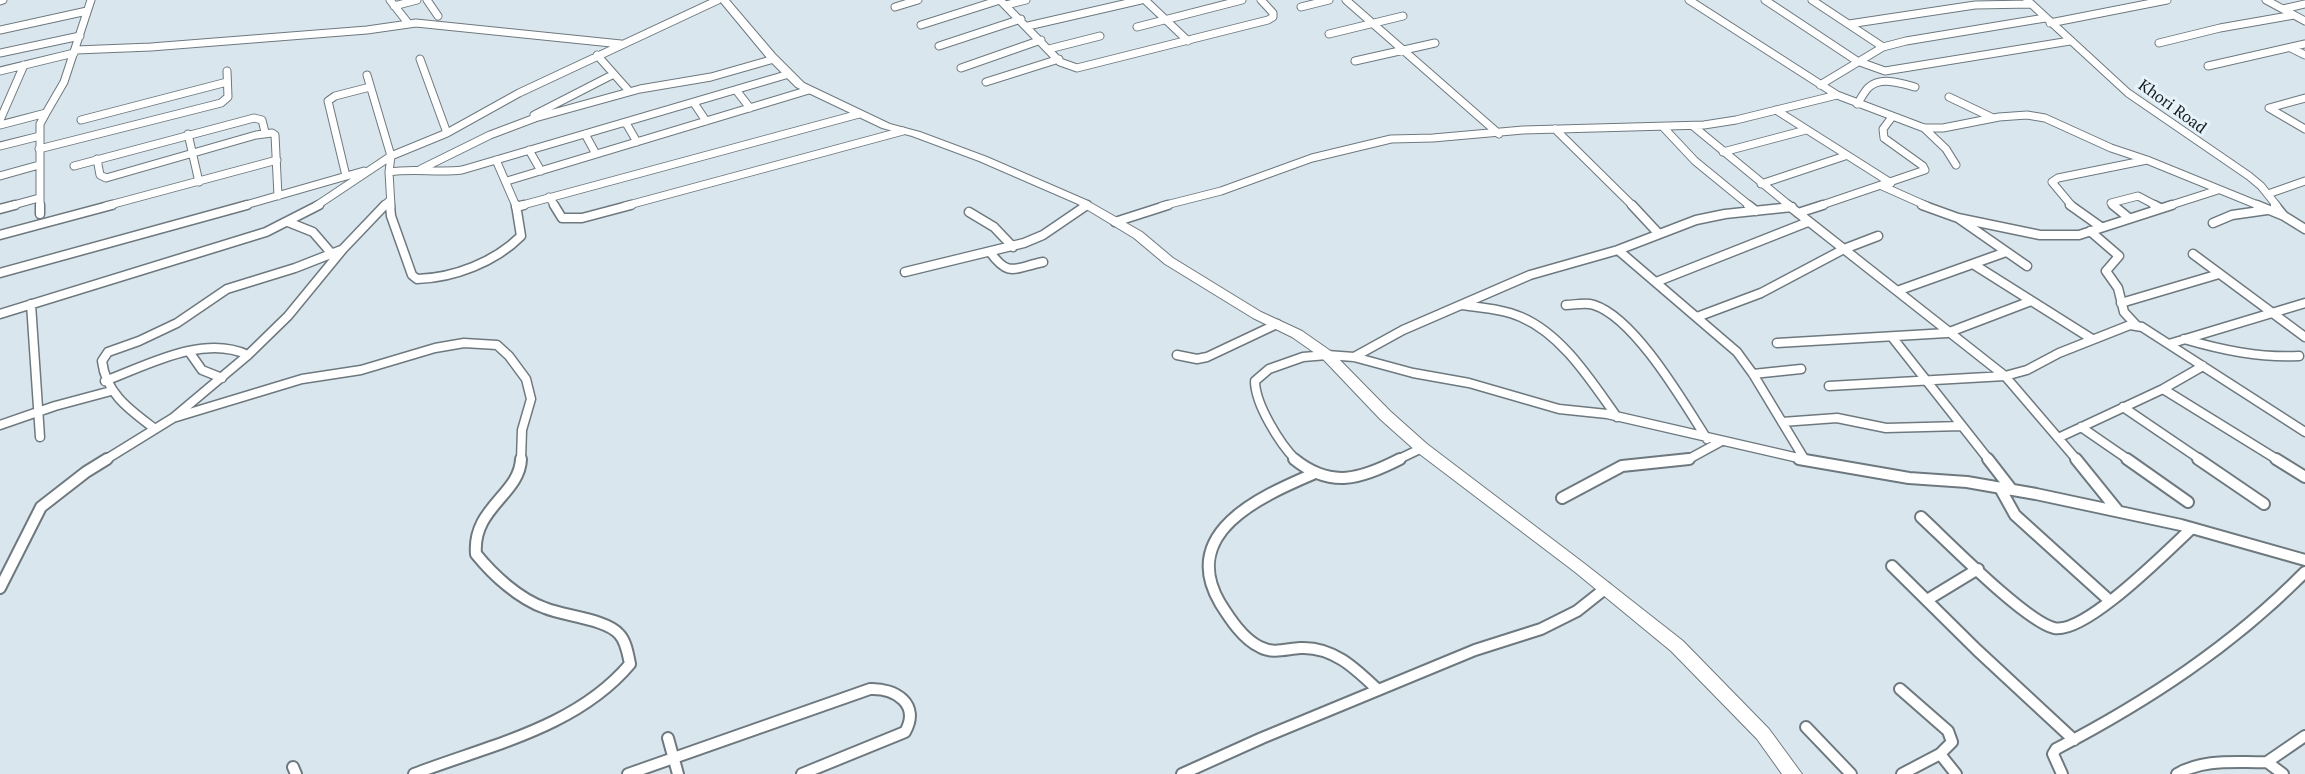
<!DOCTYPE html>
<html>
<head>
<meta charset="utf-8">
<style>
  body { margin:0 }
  canvas { display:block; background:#dae6ed }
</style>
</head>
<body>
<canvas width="2305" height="774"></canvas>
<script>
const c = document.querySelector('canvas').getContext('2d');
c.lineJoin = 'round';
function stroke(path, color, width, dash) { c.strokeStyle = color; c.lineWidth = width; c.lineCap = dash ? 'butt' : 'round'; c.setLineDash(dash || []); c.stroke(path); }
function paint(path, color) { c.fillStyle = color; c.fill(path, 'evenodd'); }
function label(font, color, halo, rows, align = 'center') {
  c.font = font + ' "PT Serif",serif'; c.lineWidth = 6; c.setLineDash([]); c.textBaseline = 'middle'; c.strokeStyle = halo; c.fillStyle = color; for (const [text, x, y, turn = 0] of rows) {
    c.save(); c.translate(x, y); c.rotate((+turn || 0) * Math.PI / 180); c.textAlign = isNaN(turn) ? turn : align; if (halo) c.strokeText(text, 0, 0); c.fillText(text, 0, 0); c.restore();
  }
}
const streetFar2 = new Path2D(`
  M390 0 408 23
  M427 0 438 16
  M1000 0 1060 62 1077 68 1268 20 1273 17V13L1261 0
  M1145 0 1188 41
  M1346 0 1499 134
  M1689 0 1837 95
  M1765 0 1857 61 1885 71 2070 41
  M1812 0 1883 47
  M2027 0 2128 93 2249 176 2261 186 2277 206
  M2266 0 2305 21
  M0 1 3 0
  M1006 5 1026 0
  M394 6 417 0
  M895 7 918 0
  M1301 7 1329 0
  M2283 9 2305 4
  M2050 23 2167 0
  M1849 24 1975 5 2031 4
  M921 25 1000 0
  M1028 26 1141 0
  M1137 27 1242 0
  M0 30 87 11
  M1329 34 1403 16
  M2159 43 2220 28 2294 15
  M939 46 1021 19
  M2291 48 2305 55
  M1049 49 1100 36
  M76 50 151 47 367 30 416 23 621 44
  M0 53 80 36
  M597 55 629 91
  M420 59 447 133
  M1355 61 1435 43
  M2208 66 2305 44
  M961 68 1041 40
  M0 71 74 53
  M367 75 391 156 389 172 391 206
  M986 82 1059 59
  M1820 85 1883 47 1906 41 2045 18
  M736 90 750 108
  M1949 97 1993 118
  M2305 98 2269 108 2305 129
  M694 103 706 121
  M1857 104C1861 99 1864 92 1868 88 1880 76 1901 83 1915 87
  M1776 110 1891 183
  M534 115 612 75
  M0 120 24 65
  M81 120 227 82
  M626 123 637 142
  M0 125 46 113 64 82 91 0
  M1693 126 1790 206
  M1664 128 1695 161 1750 206
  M1924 128 1946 149 1956 165
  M1555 129 1633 206
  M188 134 199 182
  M585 134 596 154
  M0 146 40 136
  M39 149 221 103 228 97 227 71
  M529 150 541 171
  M1723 152 1806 130
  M97 159 100 175 106 178 256 135 272 133 275 135 278 196
  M496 160 516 206
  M74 166 254 118 262 120 265 132
  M421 169 490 135 535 118 640 89 711 77 774 59
  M389 172C414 168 437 173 462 170L789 74
  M0 176 39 165
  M346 176 328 101 335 96 370 87
  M507 181 809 90
  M1761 184 1845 156
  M1882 186 1927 206
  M2268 194 2305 181
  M549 197 555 206
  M10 206 39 198
  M40 206V124L46 113
  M106 206 277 160
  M242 206 364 171
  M316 206 391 156 447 133 519 93 718 0
  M384 206 389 201
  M519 206 859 114
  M625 206 903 131
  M1085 206 1087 205
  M1162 206 1221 191 1312 158 1391 139 1433 138 1523 130 1704 125 1736 120 1837 95 1924 128H1943L1999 117 2027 115 2045 118 2111 148 2147 160 2260 206
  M1819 206 1925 170 1923 166 1884 138 1883 129 1892 117
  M2072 206 2052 182 2058 178 2147 160
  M2115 206 2111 203 2138 196 2157 206
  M2168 206 2218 190`);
const streetFar1 = new Path2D(`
  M40 205V214
  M390 205 391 216 412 275 417 279C454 278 495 262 521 236L516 205
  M554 205 562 218H582L631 205
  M1632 205 1659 234
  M1748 205 1756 211
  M1788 205 2005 376 2077 460
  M1922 205 1958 218 2027 266
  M2070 205 2101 227
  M2113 205 2129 218
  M2154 205 2160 208
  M2257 205 2284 216
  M2275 205 2284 216 2305 229
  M516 207 524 205
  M0 209 15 205
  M969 212 994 227 1013 247
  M1798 213 1823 205
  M1958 218 2040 235H2079L2172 205
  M288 222 313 232 332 254
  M1115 222 1168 205
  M2213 223 2232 215 2267 210
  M2090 231 2119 256 2106 271 2118 288 2124 312 2136 325
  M0 235 112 205
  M1618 250 1737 352 1753 374 1805 460
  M990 252C1009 278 1014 268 1043 262
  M2193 254 2305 337
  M1973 264 2092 339
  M905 272 1024 243 1043 235 1087 205
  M0 273 247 205
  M1656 282 1808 222
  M1897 291 2006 252
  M2121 303 2219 274
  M31 304 40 437
  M1462 305C1482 308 1503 309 1521 317 1563 335 1591 381 1617 417
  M1566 305C1575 305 1585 302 1594 305 1635 318 1684 403 1707 439
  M0 314 266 232 319 205
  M1697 317 1761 293 1844 249 1878 236
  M1892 337 1989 460
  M2184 339C2222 350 2259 358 2299 356
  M1777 343 1947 333 2031 301
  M2169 344 2305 303
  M190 353 202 370 222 378
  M1177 355 1197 359 1207 357 1277 324
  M1354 357 1403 330 1530 275 1618 250 1696 220 1725 214 1792 207
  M1753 374 1801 369
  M105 381C148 365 203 334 248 355
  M1829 386 2005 376 2027 370 2059 353 2130 325 2142 327 2305 432
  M2163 389 2203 366
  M2123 407 2201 460
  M173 418 302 379 361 370 435 348 464 343 497 345 509 356 526 379 531 399 522 430 521 460
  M1782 422 1837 418 1886 428 1962 426
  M0 425 55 406 111 391
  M2081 427 2129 460
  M155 429C130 410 106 394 102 361L108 352 139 341 177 323 227 289 295 268 341 250
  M2058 438 2163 389 2278 460
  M105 460 173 418 248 355 288 316 343 249 385 205
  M1296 460C1280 444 1255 404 1255 381L1269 369 1303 357 1327 355 1354 357 1413 373 1469 383 1559 409 1607 414 1807 460
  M1397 460 1422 448
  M1672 460H1687L1720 442`);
const street = new Path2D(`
  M1294 459C1331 489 1361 479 1400 459
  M1799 459 1909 478 1967 482 2036 494 2181 525 2305 560
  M1988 459 2012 490
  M2076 459 2118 511
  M2127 459 2188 502
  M2198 459 2264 504
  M2276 459 2305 477
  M1313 474C1259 497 1179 533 1220 603 1230 619 1243 639 1260 647 1273 654 1286 649 1300 648 1333 646 1356 669 1378 690
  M2000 488 2015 515 2110 601
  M1562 498 1622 466 1689 459
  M1921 517C1947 541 2025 621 2054 628 2085 635 2168 550 2192 528
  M1892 566 1977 650 2074 740
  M0 588 41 507 86 472 107 459
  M1927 600 1978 569
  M1900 689 1948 731 1952 742 1940 754
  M1806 727 1851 774
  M668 738 678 774
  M293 767 296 774
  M414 774C489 745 576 728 630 664 628 654 626 641 619 634 606 619 564 616 545 608 519 599 493 575 476 554 472 508 520 494 521 459
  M628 774 870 689C895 688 921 704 905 732L802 774
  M1182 774 1262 738 1475 650 1541 629 1577 611 1606 588
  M1902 774 1940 754 1956 774
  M2062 774 2053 754 2056 749C2148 701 2232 646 2305 572
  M2177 774C2205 758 2236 763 2267 762
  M2283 774 2267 762 2305 736`);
const secondary = new Path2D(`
  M719 0H729L775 54 804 83 890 124 920 132 987 157 1086 200 1142 232 1173 258 1261 312 1302 331 1332 352 1390 411 1427 444 1585 564 1683 641 1769 729 1802 774H1782L1757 739 1671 651 1575 572 1417 452 1380 419 1322 358 1292 337 1253 318 1165 264 1134 238 1078 204 979 161 912 136 882 128 796 87 767 58Z`);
stroke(streetFar2, '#6e797f', 9);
stroke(streetFar1, '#6e797f', 11);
stroke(street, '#6e797f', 14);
stroke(secondary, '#6e797f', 2);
stroke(streetFar2, '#fff', 7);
stroke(streetFar1, '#fff', 8);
stroke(street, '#fff', 10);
paint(secondary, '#fff');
label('16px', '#171c1e', '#e7f3fb', [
  ["Khori Road",2172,107,36]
]);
</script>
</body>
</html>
